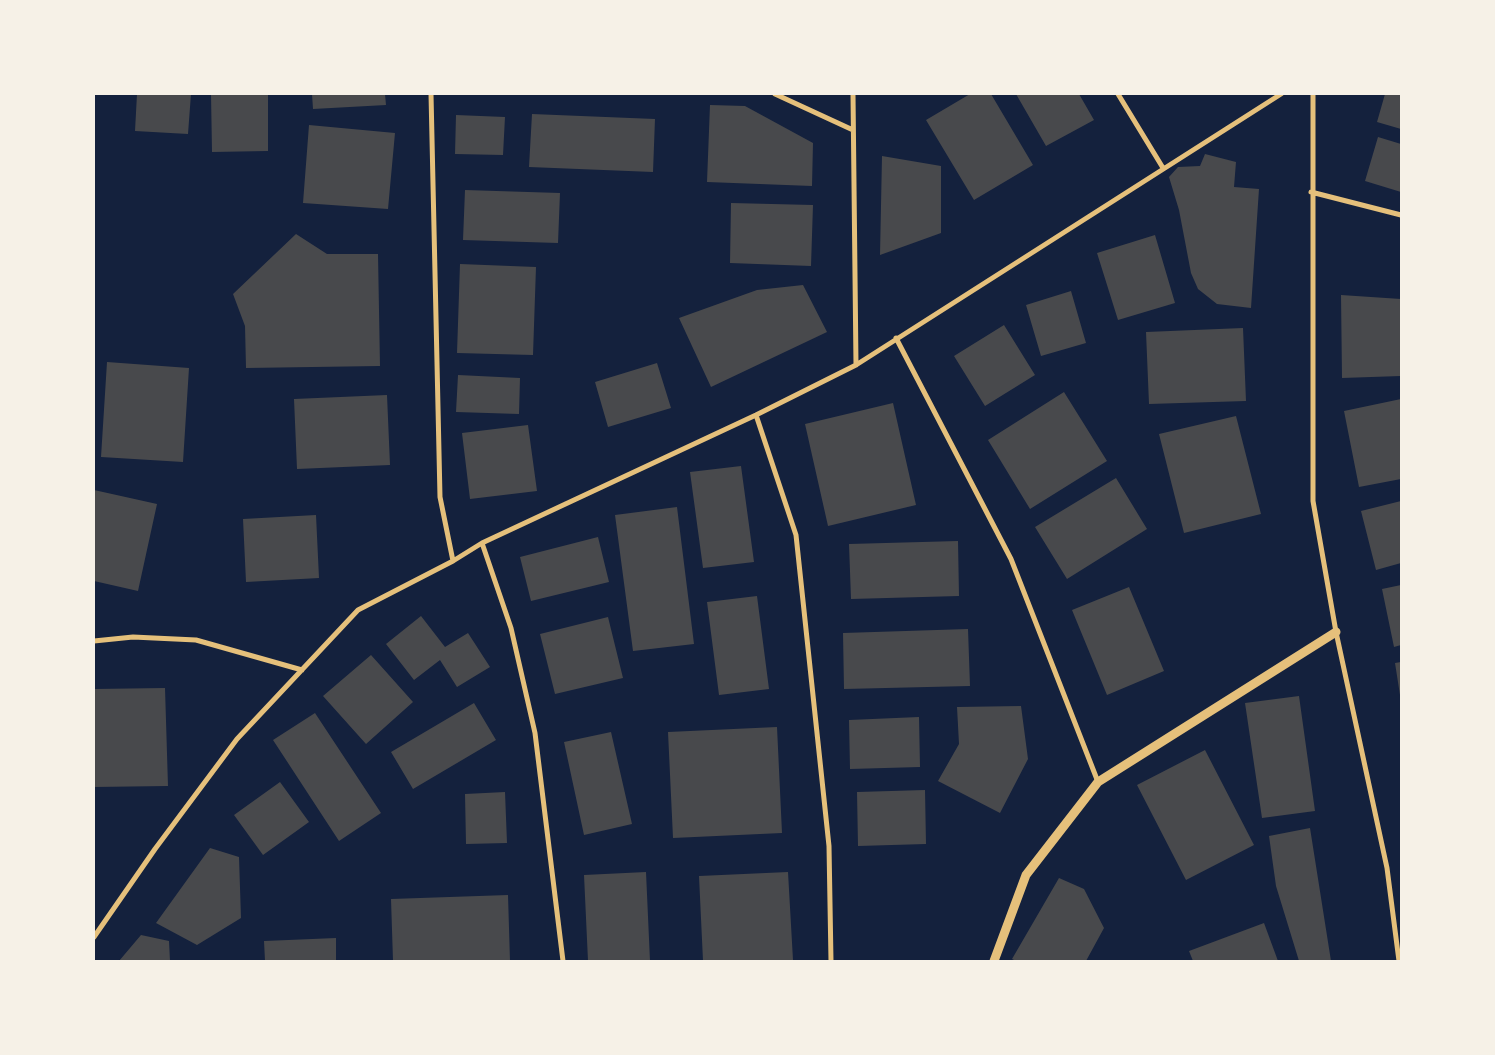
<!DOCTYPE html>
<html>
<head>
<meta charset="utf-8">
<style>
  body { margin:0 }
  #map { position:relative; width:1495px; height:1055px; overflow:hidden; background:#14213d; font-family:Figtree,sans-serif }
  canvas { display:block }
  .frame { position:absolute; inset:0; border:95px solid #f6f1e7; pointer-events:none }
</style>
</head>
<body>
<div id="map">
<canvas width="1495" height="1055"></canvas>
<div class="frame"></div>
</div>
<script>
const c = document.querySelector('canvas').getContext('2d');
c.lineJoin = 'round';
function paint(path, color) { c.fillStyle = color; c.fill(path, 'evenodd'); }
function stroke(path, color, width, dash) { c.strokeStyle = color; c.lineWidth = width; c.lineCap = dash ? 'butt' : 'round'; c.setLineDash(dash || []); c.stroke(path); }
paint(new Path2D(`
  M137 94H191L188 134 135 131Z
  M211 94H268V151L212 152Z
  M312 94H385L386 105 313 109Z
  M970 94H991L1033 165 974 200 926 120Z
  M1016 94H1079L1094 120 1046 146Z
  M1385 94H1401V129L1377 122Z
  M710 105 745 106 813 143 812 186 707 182Z
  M532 114 655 119 653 172 529 167Z
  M456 115 505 117 503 155 455 154Z
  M309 125 395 133 388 209 303 203Z
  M1378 137 1401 144V192L1365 181Z
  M1205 154 1236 162 1234 187 1259 189 1251 308 1217 304 1198 289 1191 273 1179 210 1169 177 1178 167 1200 166Z
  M882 156 941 166V233L880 255Z
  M465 190 560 193 558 243 463 240Z
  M731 203 813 205 811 266 730 263Z
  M296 234 327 254H378L380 366 246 368 245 326 233 294Z
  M1155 235 1175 303 1118 320 1097 253Z
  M460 264 536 267 533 355 457 353Z
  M803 285 827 332 711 387 679 318 757 290Z
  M1071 291 1086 343 1041 356 1026 305Z
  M1341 295 1401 299V376L1342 378Z
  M1004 325 1035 375 985 406 954 356Z
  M1243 328 1246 401 1149 404 1146 332Z
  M107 362 189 368 183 462 101 457Z
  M657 363 671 408 608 427 595 382Z
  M458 375 520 378 519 414 456 412Z
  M1064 392 1107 461 1030 509 988 440Z
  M387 395 390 465 297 469 294 399Z
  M1401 399V479L1359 487 1344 411Z
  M893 403 916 505 828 526 805 424Z
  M1236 416 1261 514 1184 533 1159 434Z
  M528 425 537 491 470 499 462 433Z
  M741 466 754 562 703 568 690 472Z
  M1116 478 1147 529 1067 579 1035 527Z
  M94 490 157 504 138 591 94 581Z
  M1401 501V563L1376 570 1361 511Z
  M677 507 694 644 633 651 615 515Z
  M316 515 319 578 246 582 243 519Z
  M598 537 609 582 531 601 520 557Z
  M958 541 959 596 851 599 849 544Z
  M1401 585V645L1394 647 1382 589Z
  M1129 587 1164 671 1107 695 1072 610Z
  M757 596 769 689 719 695 707 602Z
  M421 616 445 647 468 633 490 667 457 687 440 660 414 680 386 644Z
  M608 617 623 678 555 694 540 634Z
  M968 629 970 686 844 689 843 633Z
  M371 655 413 702 366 744 323 696Z
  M1401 662V695H1400L1395 663Z
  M165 688 168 786 94 787V689Z
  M1299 696 1315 811 1262 818 1245 703Z
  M474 703 496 740 413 789 391 752Z
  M1021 706 1028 759 1000 813 938 781 959 744 957 707Z
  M315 713 381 813 339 841 273 740Z
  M919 717 920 767 850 769 849 720Z
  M777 727 782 833 673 838 668 732Z
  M611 732 632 824 584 835 564 742Z
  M1205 750 1254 845 1186 880 1137 785Z
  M280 782 309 822 263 855 234 815Z
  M925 790 926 844 858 846 857 792Z
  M505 792 507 843 466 844 465 794Z
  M1310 828 1331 961H1299L1276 886 1269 836Z
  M210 848 239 857 241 918 197 945 156 923Z
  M646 872 650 961H588L584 875Z
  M788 872 793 960 703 961 699 876Z
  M1059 878 1084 889 1104 928 1086 961H1016L1012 959Z
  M508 895 510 961H393L391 899Z
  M1264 923 1278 961H1193L1189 951Z
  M141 935 169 941 170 961H119Z
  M336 938V961H265L264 941Z`), '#48494c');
stroke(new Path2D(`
  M431 94 440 497 453 561
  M775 94 853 130
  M853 94 856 365
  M1118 94 1163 168
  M1313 94V501L1336 632 1387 868 1399 961
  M1311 192 1401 215
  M896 338 1011 559 1098 782
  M756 415 796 535 829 846 831 961
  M482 543 511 628 535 733 563 961
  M94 641 133 637 196 640 302 670
  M94 937 155 849 237 739 358 610 453 561 482 543 756 415 856 365 1281 94`), '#e5c07b', 5);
stroke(new Path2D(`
  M994 961 1026 875 1098 782 1336 632`), '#e5c07b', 9);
</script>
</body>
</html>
